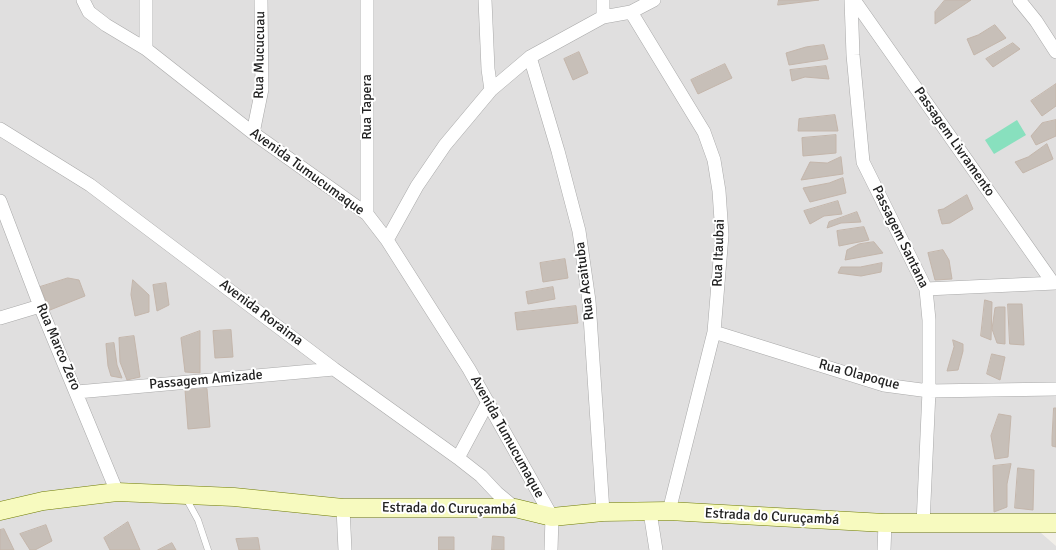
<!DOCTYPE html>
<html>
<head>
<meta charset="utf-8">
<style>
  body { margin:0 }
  canvas { display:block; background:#f2efe9 }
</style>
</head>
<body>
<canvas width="1056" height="550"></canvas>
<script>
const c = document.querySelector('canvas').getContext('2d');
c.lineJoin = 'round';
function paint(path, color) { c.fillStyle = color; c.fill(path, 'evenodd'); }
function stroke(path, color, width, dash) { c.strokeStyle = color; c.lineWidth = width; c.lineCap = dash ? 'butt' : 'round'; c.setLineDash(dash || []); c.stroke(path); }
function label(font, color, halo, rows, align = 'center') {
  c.font = font + ' Signika,sans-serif'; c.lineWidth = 4; c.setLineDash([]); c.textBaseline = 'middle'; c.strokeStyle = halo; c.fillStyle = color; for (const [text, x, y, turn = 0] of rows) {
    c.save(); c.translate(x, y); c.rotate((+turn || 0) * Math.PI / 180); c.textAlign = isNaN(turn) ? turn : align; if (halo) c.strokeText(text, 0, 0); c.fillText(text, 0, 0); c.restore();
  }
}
paint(new Path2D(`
  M0 0H1056V524L1033 526 1056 546V550H0Z`), '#e0dfdf');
paint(new Path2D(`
  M1017 120 1026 135 994 154 985 140Z`), '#88e0be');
const building = new Path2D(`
  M779 0H819L778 5Z
  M945 0H971L935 24V12Z
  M995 25 1006 38 974 55 967 39 978 35Z
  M1013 43 1020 49 993 67 986 59Z
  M824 45 828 59 789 65 786 53 806 47Z
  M579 52 588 73 573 80 564 59Z
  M725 64 732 78 698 94 691 80Z
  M826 66 829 79 805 77 792 81 790 70Z
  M1056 84V106L1042 116 1031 101Z
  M835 115 838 131H798L799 119Z
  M1056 120V136L1036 145 1031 136 1042 123Z
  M836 135V153L803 156 802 138Z
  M1047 144 1053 159 1023 173 1015 162 1028 157Z
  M841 157 843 174 801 180 810 162 827 163Z
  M843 178 846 193 810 202 803 188 829 183Z
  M967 195 973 209 950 223 942 224 938 210 943 209Z
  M838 201 842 214 824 216 810 224 804 211Z
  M857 212 861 222 841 223 827 228 829 222Z
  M864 227 869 240 839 246 837 231Z
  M874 242 883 253 845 260 847 250 859 244Z
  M943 250 949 260 952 279 935 280 928 253Z
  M565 259 568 278 543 282 540 263Z
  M882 263 881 272 861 276 838 273 841 267H860Z
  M68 278 79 280 85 296 50 310 40 287Z
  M133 280 149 295V312L135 316 131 295Z
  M166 283 169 305 157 311 153 285Z
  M553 287 555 299 528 304 526 292Z
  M985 300 992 302 991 340 981 336Z
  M1008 304H1022L1024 345 1010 344Z
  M576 306 578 323 517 330 515 313Z
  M999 307H1005V344L997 343 992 329 995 308Z
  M231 330 233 357 215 358 213 331Z
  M200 331V373L185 372 181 338Z
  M134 336 140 377 127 380 120 362 119 338Z
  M953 340 963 344V351L958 370 947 371 954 347Z
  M114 343 117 365 122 378 111 376 108 366 106 344Z
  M992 354 1005 357 1000 380 987 374Z
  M207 389 210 427 188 429 185 390Z
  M1054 408H1056V447L1052 446V438Z
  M999 414 1011 416 1008 457 995 459 991 436Z
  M1011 464 1007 484V507L994 512 993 466Z
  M1018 468 1034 470 1033 510 1015 508Z
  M128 522 140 550H110L104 538Z
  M46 525 52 541 35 550H30L20 534Z
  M4 529 14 550H0V530Z
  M493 536 504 537V550H492Z
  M439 537H454V550H439Z
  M258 538 260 550H239L236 539Z
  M172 543 176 550H158Z`);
paint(building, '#c7bfb8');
stroke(building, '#c4b6ab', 1);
const lane = new Path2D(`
  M186 498 198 520 208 550`);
const street = new Path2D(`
  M83 0 89 12 106 25 146 49 253 133 367 214 387 240 469 369 552 517 551 550
  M485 0 488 69 491 90
  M851 0 853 55 863 162 926 289 929 320V391L923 524
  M854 0 1053 283
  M1019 0 1036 21 1056 52
  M631 12 704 132 714 160 719 191 722 235 714 332 669 511
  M603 17V0
  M146 49V0
  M530 57 558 151 579 231 589 301 603 512
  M0 129 90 185 334 369 458 458 481 476 497 493 515 508
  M253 133 262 89 261 0
  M0 201 40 306 117 492
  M367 214V0
  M387 240 417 186 445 145 491 90 530 57 603 17 631 12 654 0
  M926 289 1056 283
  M0 318 40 306
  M714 332 884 385 929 391 1056 389
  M77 392 334 369
  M458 458 488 402
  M343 508 345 550
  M650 512 656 550
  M884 550 885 523`);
const secondary = new Path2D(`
  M0 511 43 501 117 492 234 497 343 508H515L552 517 603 512 669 511 885 523H1056`);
stroke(lane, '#a9a9a9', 7);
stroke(street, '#a9a9a9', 14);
stroke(secondary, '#707d05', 19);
stroke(lane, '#fff', 6);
stroke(street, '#fff', 13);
stroke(secondary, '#f7fabf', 18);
label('14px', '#222', '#fff', [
  ["Rua Mucucuau",260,55,-89],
  ["Rua Tapera",367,107,-90],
  ["Passagem Livramento",954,142,55],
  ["Avenida Tumucumaque",307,172,36],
  ["Passagem Santana",900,237,64],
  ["Rua Itaubai",719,253,-88],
  ["Rua Acaituba",585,281,-97],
  ["Avenida Roraima",261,313,37],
  ["Rua Marco Zero",58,347,67],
  ["Rua Olapoque",859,375,15],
  ["Passagem Amizade",206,380,-5],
  ["Avenida Tumucumaque",507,437,61],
  ["Estrada do Curuçambá",449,509,1],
  ["Estrada do Curuçambá",772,517,3]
]);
</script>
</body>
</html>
